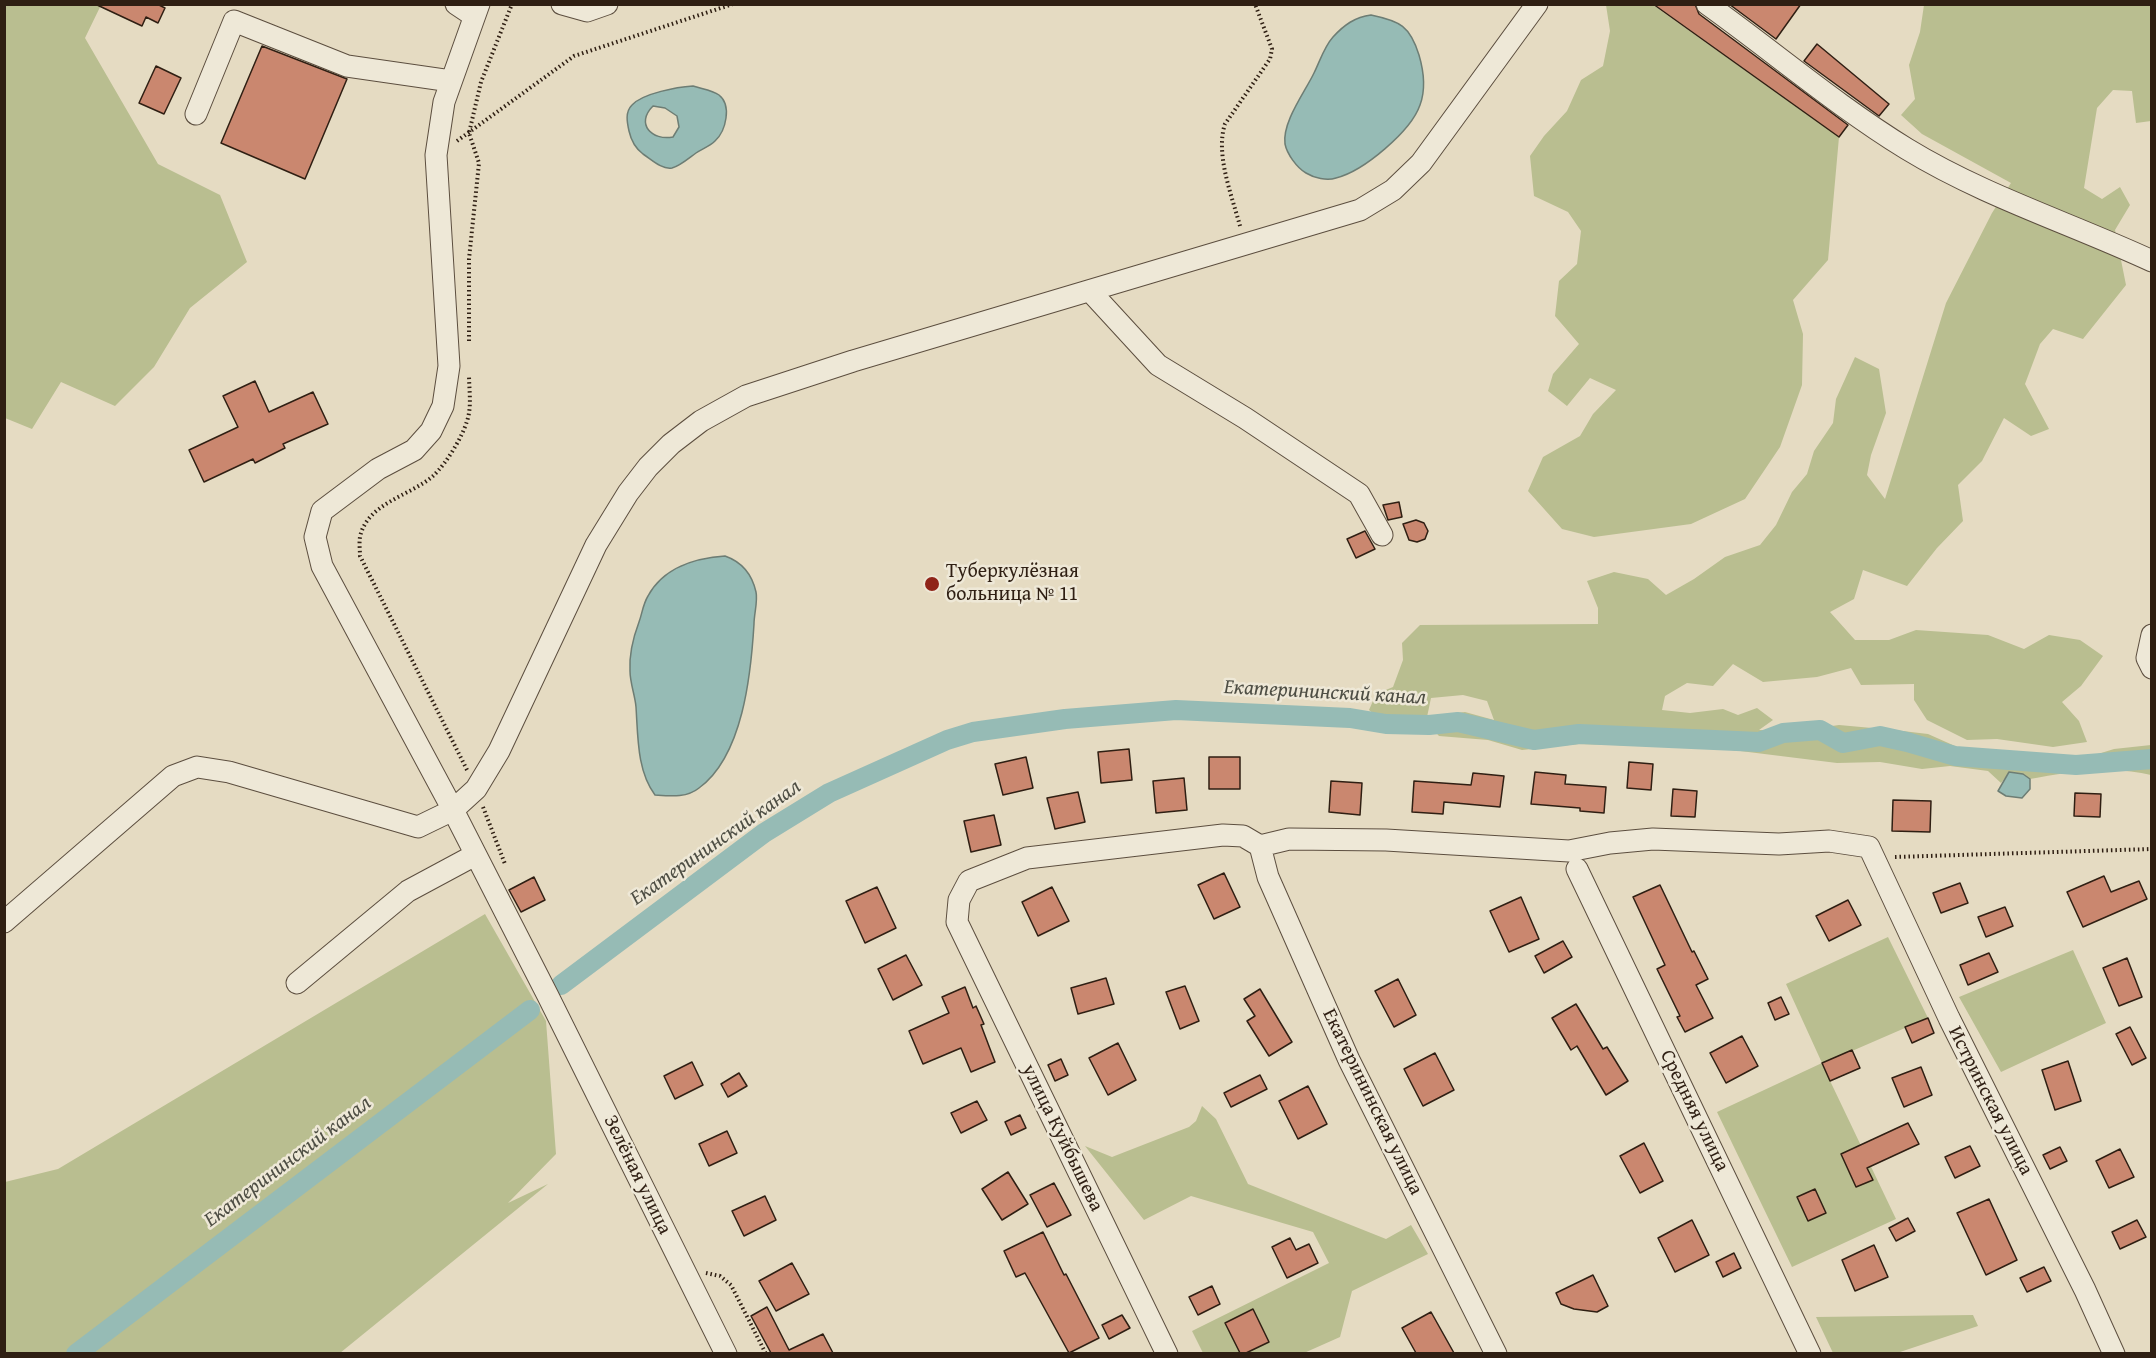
<!DOCTYPE html>
<html>
<head>
<meta charset="utf-8">
<style>
  body { margin:0 }
  #map { position:relative; width:2156px; height:1358px; overflow:hidden; background:#e5dbc2; font-family:"Gentium Book Plus",serif }
  canvas { display:block }
  .frame { position:absolute; inset:0; border:6px solid #2f1f13; pointer-events:none }
</style>
</head>
<body>
<div id="map">
<canvas width="2156" height="1358"></canvas>
<div class="frame"></div>
</div>
<script>
const c = document.querySelector('canvas').getContext('2d');
c.lineJoin = 'round';
function paint(path, color) { c.fillStyle = color; c.fill(path, 'evenodd'); }
function stroke(path, color, width, dash) { c.strokeStyle = color; c.lineWidth = width; c.lineCap = dash ? 'butt' : 'round'; c.setLineDash(dash || []); c.stroke(path); }
function label(font, color, halo, rows, align = 'center') {
  c.font = font + ' "Gentium Book Plus",serif'; c.lineWidth = 5; c.setLineDash([]); c.textBaseline = 'middle'; c.strokeStyle = halo; c.fillStyle = color; for (const [text, x, y, turn = 0] of rows) {
    c.save(); c.translate(x, y); c.rotate((+turn || 0) * Math.PI / 180); c.textAlign = isNaN(turn) ? turn : align; if (halo) c.strokeText(text, 0, 0); c.fillText(text, 0, 0); c.restore();
  }
}
paint(new Path2D(`
  M4 5H101L85 38 158 164 220 195 247 262 190 308 154 367 115 406 61 382 32 429 5 418Z
  M1606 5H1653L1839 137 1828 260 1793 300 1803 334 1802 385 1780 447 1745 499 1691 524 1594 537 1562 529 1528 491 1543 457 1580 436 1593 414 1616 390 1590 378 1567 406 1548 391 1553 374 1579 344 1555 316 1559 281 1577 264 1581 231 1568 212 1534 196 1530 156 1544 136 1567 111 1581 80 1603 66 1610 31Z
  M1924 5H2151V121L2136 123 2132 91 2113 90 2097 108 2084 188 2102 199 2120 187 2130 205 2115 230 2126 285 2083 339 2053 329 2040 344 2025 384 2049 429 2031 436 2004 418 1982 461 1958 485 1963 521 1937 548 1907 586 1863 570 1854 599 1830 612 1855 640H1889L1916 630 1988 635 2024 649 2049 635 2080 640 2103 656 2081 686 2062 702 2079 721 2087 742 2053 747 1997 739 1967 740 1927 720 1914 700V684L1861 685 1851 668 1817 677 1763 682 1733 664 1713 686 1687 683 1665 696 1662 710 1690 713 1723 709 1738 715 1757 708 1773 720 1759 730 1797 731 1839 725 1894 730 1928 734 1964 750 2049 760 2085 758 2114 749 2151 745V775C2117 766 2065 772 2030 779L2023 774 2010 772 2001 783 1988 771 1950 766 1922 769 1880 762 1837 763 1716 748 1579 744 1522 750 1488 740 1439 736 1429 725 1439 715 1465 712 1494 720 1487 701 1463 695 1431 698 1427 717 1417 722 1399 718 1381 720 1369 710 1376 694 1393 687 1403 660 1402 643 1420 625 1598 624V608L1587 581 1614 572 1648 579 1666 595 1694 579 1725 557 1760 545 1776 525 1792 492 1807 474 1814 451 1833 423 1836 399 1855 357 1879 369 1886 413 1871 455 1867 475 1885 499 1946 303 1992 213 2011 183 1922 134 1901 115 1915 99 1909 65 1920 32Z
  M485 914 546 1021 556 1154 508 1203 548 1184 340 1353H5V1182L58 1169Z
  M1888 937 1928 1018 1822 1064 1896 1219 1792 1267 1717 1112 1822 1063 1786 984Z
  M2073 950 2106 1023 2001 1072 1959 997Z
  M1202 1106 1216 1119 1248 1184 1386 1239 1411 1225 1428 1254 1352 1291 1340 1337 1304 1353H1203L1192 1331 1329 1263 1313 1232 1191 1196 1144 1220 1085 1146 1112 1157 1189 1127 1196 1121Z
  M1973 1315 1978 1326 1897 1353H1833L1816 1317Z`), '#b9be90');
const water = new Path2D(`
  M1371 15C1400 21 1410 26 1419 55 1424 72 1426 89 1420 105 1411 131 1364 171 1336 178 1327 181 1314 178 1306 173 1297 168 1287 154 1285 144 1282 122 1305 92 1314 73 1320 61 1324 47 1333 37 1344 25 1355 17 1371 15Z
  M693 86C702 89 712 90 719 95 732 105 726 131 715 141 710 146 702 149 696 153 689 158 680 166 672 168 662 170 651 159 643 154 635 148 631 140 629 131 627 122 625 112 632 105 643 93 678 87 693 86ZM653 106 665 108 677 116 679 127 673 137C652 141 635 124 653 106Z
  M725 556C742 562 752 574 756 592 758 601 754 614 754 624 751 674 743 756 699 788 687 798 670 796 655 795 637 771 638 737 636 707 635 695 630 683 630 671 629 654 633 638 639 622 642 614 643 604 648 596 663 568 695 558 725 556Z
  M2009 772 2023 774 2030 779V789L2022 798 2006 796 1998 791Z`);
paint(water, '#96bbb5');
stroke(water, '#6d7d74', 1.5);
stroke(new Path2D(`
  M561 985 764 833 829 793 947 740 973 732 1065 719 1176 710 1350 718 1386 724 1429 725 1458 722 1534 740 1579 734 1759 742 1783 733 1820 730 1843 743 1880 736 1907 742 1955 756 2076 765 2152 759
  M76 1354 530 1010`), '#96bbb5', 20);
const building = new Path2D(`
  M95 4H157L165 8 158 23 146 17 142 26Z
  M1653 4H1695L1699 14 1848 125 1839 137Z
  M1729 4H1801L1776 39Z
  M1817 44 1889 104 1879 116 1804 61Z
  M262 46 347 79 305 179 221 143Z
  M156 66 181 78 164 114 139 103Z
  M255 381 269 412 313 392 328 424 283 444 285 448 255 463 253 459 204 482 189 450 238 427 223 396Z
  M1399 502 1402 517 1388 520 1383 505Z
  M1416 520 1424 523 1428 531 1425 539 1417 542 1409 540 1403 524Z
  M1365 531 1375 549 1356 558 1347 539Z
  M1129 749 1132 780 1101 783 1098 752Z
  M1026 757 1033 788 1003 795 995 764Z
  M1209 757H1240V789H1209Z
  M1629 762 1653 764 1651 790 1627 788Z
  M1535 772 1566 775 1565 784 1606 787 1604 813 1580 811V808L1531 804Z
  M1473 773 1504 776 1500 807 1444 802 1443 814 1412 812 1414 781 1471 785Z
  M1184 778 1187 810 1156 813 1153 781Z
  M1331 781 1362 783 1360 815 1329 812Z
  M1673 789 1697 791 1695 817 1671 816Z
  M1078 792 1085 822 1055 829 1047 798Z
  M2075 793 2101 794 2100 817 2074 816Z
  M1893 800 1931 801 1930 832 1892 831Z
  M994 815 1001 845 971 852 964 821Z
  M1224 873 1240 907 1214 919 1198 885Z
  M2104 876 2111 892 2139 881 2147 899 2083 927 2067 892Z
  M534 877 545 900 521 912 509 890Z
  M1960 883 1968 903 1941 913 1933 893Z
  M1660 885 1692 952 1694 951 1708 979 1696 985 1713 1018 1685 1032 1677 1017 1680 1016 1657 969 1665 965 1633 897Z
  M877 887 896 928 865 943 846 901Z
  M1052 887 1069 921 1038 936 1022 902Z
  M1521 897 1539 939 1509 952 1490 911Z
  M1848 900 1861 925 1829 941 1816 916Z
  M2005 907 2013 926 1986 937 1978 917Z
  M1563 941 1572 957 1544 973 1535 956Z
  M1989 953 1998 972 1968 985 1960 965Z
  M906 955 922 985 893 1000 878 969Z
  M2127 958 2142 997 2119 1006 2103 968Z
  M1106 978 1114 1004 1078 1014 1071 988Z
  M1398 979 1416 1015 1394 1027 1375 991Z
  M1185 986 1199 1021 1180 1029 1166 992Z
  M965 987 973 1008 976 1006 984 1024 981 1025 995 1062 971 1072 961 1048 923 1064 909 1031 949 1013 942 997Z
  M1260 989 1292 1042 1269 1056 1247 1021 1255 1016 1244 999Z
  M1781 997 1789 1014 1775 1020 1768 1003Z
  M1576 1004 1603 1049 1607 1047 1628 1081 1606 1095 1577 1046 1571 1050 1552 1018Z
  M1928 1018 1934 1033 1912 1043 1905 1027Z
  M2130 1027 2146 1058 2132 1065 2116 1034Z
  M1742 1036 1758 1066 1726 1083 1710 1053Z
  M1118 1043 1136 1080 1108 1095 1089 1058Z
  M1852 1050 1860 1068 1830 1081 1822 1063Z
  M1435 1053 1454 1090 1423 1106 1404 1069Z
  M1061 1059 1068 1075 1055 1081 1048 1065Z
  M2068 1061 2081 1101 2055 1110 2042 1070Z
  M692 1062 703 1085 675 1099 664 1076Z
  M1921 1067 1932 1095 1904 1107 1892 1078Z
  M739 1073 747 1086 728 1097 721 1084Z
  M1260 1075 1267 1089 1231 1107 1224 1093Z
  M1308 1086 1327 1124 1298 1139 1279 1101Z
  M977 1101 987 1120 961 1133 951 1113Z
  M1020 1115 1026 1128 1011 1135 1005 1122Z
  M1908 1123 1919 1144 1867 1168 1873 1180 1856 1187 1841 1154Z
  M727 1131 737 1153 709 1166 699 1144Z
  M1644 1143 1663 1181 1640 1193 1620 1156Z
  M1970 1146 1980 1166 1955 1178 1945 1157Z
  M2060 1147 2067 1161 2050 1169 2043 1155Z
  M2120 1149 2134 1177 2109 1188 2096 1161Z
  M1008 1172 1028 1204 1002 1220 982 1189Z
  M1054 1183 1071 1215 1047 1227 1030 1195Z
  M1815 1189 1826 1213 1808 1221 1797 1197Z
  M765 1196 776 1220 744 1236 732 1211Z
  M1989 1199 2017 1260 1986 1275 1957 1213Z
  M1908 1218 1915 1231 1896 1241 1889 1228Z
  M1692 1220 1709 1255 1675 1272 1658 1238Z
  M2137 1220 2146 1237 2120 1249 2112 1232Z
  M1043 1232 1064 1275 1066 1274 1099 1338 1069 1353 1025 1273 1016 1277 1004 1251Z
  M1290 1238 1296 1250 1309 1244 1318 1263 1287 1278 1272 1247Z
  M1874 1245 1888 1277 1855 1291 1842 1260Z
  M1734 1253 1741 1268 1723 1277 1716 1262Z
  M792 1263 809 1294 776 1311 759 1281Z
  M2044 1267 2051 1281 2027 1292 2020 1278Z
  M1593 1275 1608 1306 1597 1312 1574 1309 1561 1304 1556 1293Z
  M1212 1286 1220 1304 1198 1315 1189 1297Z
  M767 1307 789 1350 823 1334 833 1353H771L751 1316Z
  M1253 1309 1269 1342 1246 1353H1240L1225 1323Z
  M1431 1312 1454 1353H1416L1402 1328Z
  M1122 1315 1130 1328 1109 1339 1102 1325Z`);
paint(building, '#ca876f');
stroke(building, '#2f1f13', 1.5);
const minor = new Path2D(`
  M456 4 474 16
  M479 4 444 102 436 155 449 366 443 406 431 431 414 450 378 469 322 511 315 537 322 566 453 810 548 996 726 1354
  M562 4 587 11 607 4
  M1707 4C1774 52 1837 106 1907 149 1984 196 2070 223 2152 261
  M196 114 234 21 347 66 451 81
  M1090 291 1158 365 1245 418 1359 494 1382 535
  M2152 635 2147 658 2152 668
  M1260 846 1268 877 1349 1060 1496 1354
  M1577 869 1810 1354
  M4 922 173 776 197 767 229 772 418 827 453 810 476 789 499 751 596 545 628 493 648 467 671 444 701 421 746 396 853 361 1360 210 1393 190 1421 163 1537 4
  M297 983 408 891 475 855
  M1167 1354 957 922 959 900 969 881 1027 858 1223 835 1243 836 1260 846 1289 839 1386 840 1569 851 1610 843 1653 839 1779 844 1829 841 1869 847 1949 1018 2085 1290 2114 1354`);
stroke(minor, '#5c4e3f', 23);
stroke(new Path2D(`
  M457 141 574 56 733 4
  M1240 226C1232 196 1215 154 1225 124L1270 59 1272 49 1255 4
  M469 341V259L479 163 469 133 481 82 512 4
  M467 770 360 556C360 550 359 543 360 537 367 503 410 496 433 476 447 463 466 432 469 413 471 401 469 387 469 375
  M483 807 505 864
  M1895 857 2152 849
  M706 1273 720 1276 731 1285 766 1354`), '#2f1f13', 4, [1.5, 3]);
stroke(minor, '#eee8d7', 21);
for (const [x, y, r, color] of [
  [932,584,8,"#8f2418"]
]) { const dot = new Path2D(); dot.arc(x, y, r, 0, 2 * Math.PI); c.fillStyle = color; c.fill(dot); stroke(dot, '#eee8d7', 2); }
label('20px', '#2f1f13', '#eee8d7', [
  ["Туберкулёзная",946,572],
  ["больница № 11",946,595]
], 'left');
label('20px', '#2f1f13', '#eee8d7', [
  ["Истринская улица",1990,1101,63],
  ["Екатерининская улица",1372,1102,64],
  ["Средняя улица",1694,1111,64],
  ["улица Куйбышева",1062,1138,64],
  ["Зелёная улица",637,1175,64]
]);
label('italic 21px', '#4e4e44', '#eee8d7', [
  ["Екатерининский канал",1325,693,3],
  ["Екатерининский канал",716,843,-35],
  ["Екатерининский канал",288,1162,-37]
]);
</script>
</body>
</html>
